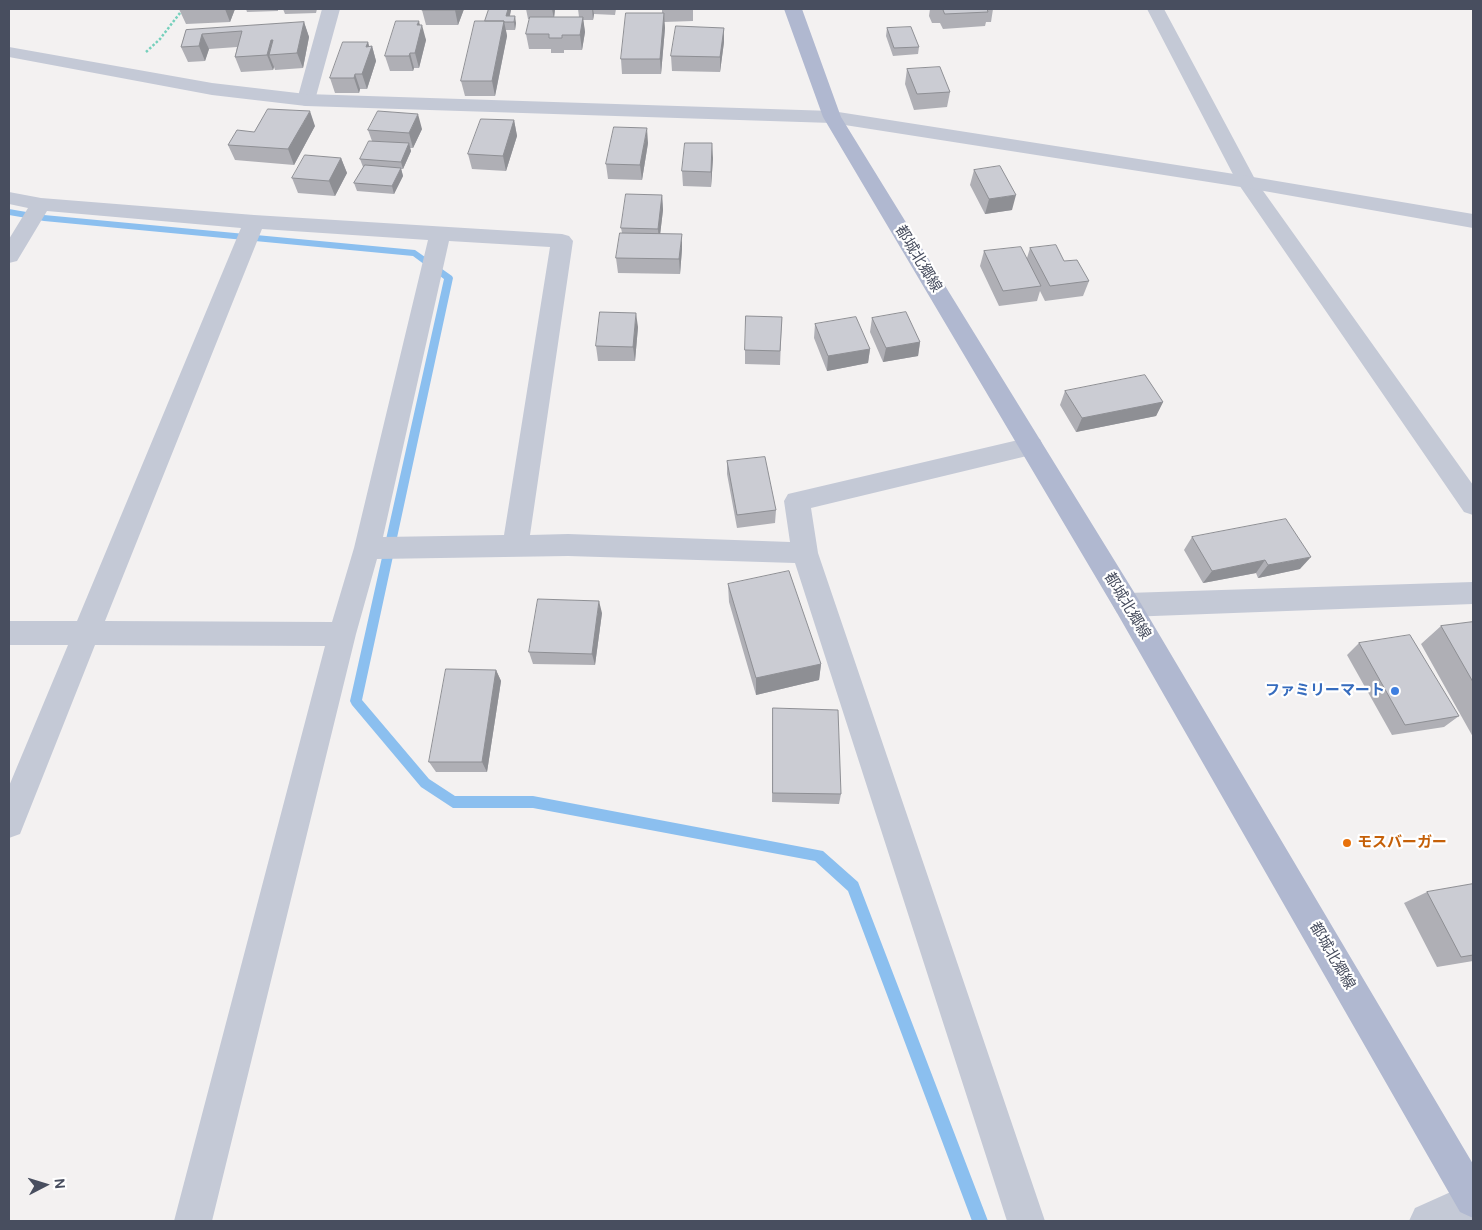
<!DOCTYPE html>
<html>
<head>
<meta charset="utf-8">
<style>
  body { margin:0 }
  #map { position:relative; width:1482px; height:1230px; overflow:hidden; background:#f3f1f1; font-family:"DM Sans",sans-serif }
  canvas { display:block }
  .frame { position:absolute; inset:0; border:10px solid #484e5f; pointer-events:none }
  .north { position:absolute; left:20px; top:1160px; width:50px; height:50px; -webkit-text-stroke:4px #fff; paint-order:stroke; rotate:85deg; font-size:14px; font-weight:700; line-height:20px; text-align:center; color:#484e5f }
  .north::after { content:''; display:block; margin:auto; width:18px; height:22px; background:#484e5f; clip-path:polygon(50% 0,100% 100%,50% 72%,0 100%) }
</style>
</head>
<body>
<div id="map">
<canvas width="1482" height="1230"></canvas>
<div class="frame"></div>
<div class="north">N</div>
</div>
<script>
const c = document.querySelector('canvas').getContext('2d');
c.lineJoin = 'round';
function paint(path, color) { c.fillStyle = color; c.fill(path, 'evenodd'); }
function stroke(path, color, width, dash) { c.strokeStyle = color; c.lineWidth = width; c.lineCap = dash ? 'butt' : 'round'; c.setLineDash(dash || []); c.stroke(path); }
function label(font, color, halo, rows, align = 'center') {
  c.font = font + ' "DM Sans","Noto Sans JP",sans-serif'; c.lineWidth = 4.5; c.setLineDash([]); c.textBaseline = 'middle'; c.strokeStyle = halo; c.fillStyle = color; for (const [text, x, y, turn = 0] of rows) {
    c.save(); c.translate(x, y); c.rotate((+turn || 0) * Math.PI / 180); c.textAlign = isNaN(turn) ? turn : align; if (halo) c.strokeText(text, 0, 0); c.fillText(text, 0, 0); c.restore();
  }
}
paint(new Path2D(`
  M9 209 44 215 415 250 452 276 453 278 362 700 429 779 455 796H533L823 851 858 882 988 1221H972L848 891 815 861 533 808H453L421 787 352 705 350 701 444 279 413 256 44 221 9 215Z`), '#8bbfef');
stroke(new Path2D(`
  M146 52 160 39 183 9`), '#76d0bc', 2.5, [2.5, 2]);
paint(new Path2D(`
  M322 9H340L315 100 313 104 306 106 299 104 297 100Z
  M1147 9H1164L1256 181 1473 485V515L1464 512 1237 182Z
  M9 192 41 198 254 215 562 234 569 236 573 241 530 535 568 534 790 542 784 501 788 494 1031 437 1040 439 1043 446 1040 453 1031 455 811 508 818 553 1045 1221H1007L795 563 568 556 377 559 356 634 212 1221H174L325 646 95 645 20 834 9 838V786L68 645H9V621H77L241 228 47 211 17 261 9 263V239L28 208 9 204ZM262 229 428 240 354 548 332 622 105 621ZM449 241 550 247 504 535 383 537Z
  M1473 582V604L1127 617 1117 613 1113 605 1117 597 1127 593Z
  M1473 1182V1220L1409 1221 1415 1208Z`), '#c4c9d6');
paint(new Path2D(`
  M9 47 212 83 306 94 832 111 1247 176 1473 214V228L1247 188 832 123 306 106 212 95 9 57Z`), '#c4c9d6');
paint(new Path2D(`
  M784 9H802L841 117 1137 597 1473 1164V1218L1460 1212 1117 613 823 117Z`), '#b0b8d0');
paint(new Path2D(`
  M179 9H235L230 22 186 24Z
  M246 9H278V11L247 12Z
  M283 9H317L316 13 285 14Z
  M464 9 458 25H426L422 10Z
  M489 9H511L510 16 516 23 515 30H506L507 36 495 96H465L461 81 485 21Z
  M526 9H555L554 17H579L578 9H616L615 15 594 14 593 20H583L585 32 582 50H564V53H551V49H529L526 34 530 19H528Z
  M662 9H693V21L664 22 665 28 661 74H622L621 59 662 13Z
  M930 9H993L991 22H986L985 26 943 29 940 23H932L929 16Z
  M304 22 309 37 303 68 275 70 274 67 273 70 241 72 235 57 237 47 209 49 205 61 188 62 181 47 186 30Z
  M419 25 426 40 419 68H414L413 71H390L385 56Z
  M724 28V42L720 72 672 71 671 56Z
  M887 28 919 47 918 54 893 56 886 36Z
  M368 42 369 46H372L376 61 367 89H360L359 93H335L330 78Z
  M907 69 950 92 947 107 914 110 905 84Z
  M514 120 517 136 506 171 472 169 468 154Z
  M315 126 294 165 235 160 228 145 254 132Z
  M422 129 413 148H410L411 151 403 169H401L403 176 394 194 357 191 354 183 364 167H363L360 159 372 141 368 130Z
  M648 143 642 180 608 179 606 164Z
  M341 158 347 173 335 196 298 193 292 178Z
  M713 158 711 187 683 186 682 171Z
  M974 170 1012 210 985 214 970 185Z
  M662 195 663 210 660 234 682 249 680 274 618 273 616 258 622 233 621 228Z
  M1030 248 1064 261 1089 281 1083 296 1045 301 1040 291 1037 301 999 306 980 266 984 251 1027 258Z
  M782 317 780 365 745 364V350Z
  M872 318 920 342 918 356 883 362 870 332Z
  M815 324 870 349 868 363 827 371 814 338Z
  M638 327 635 361H598L596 346Z
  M1065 391 1163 402 1156 416 1076 432 1060 405Z
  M727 461 776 510 775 523 737 528 727 474Z
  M1192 537 1300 569 1258 578 1256 573 1203 583 1184 550Z
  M728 584 821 664 819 680 756 695 729 602Z
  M602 613 595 665 533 664 529 652Z
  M1473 622V737L1421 644 1441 626Z
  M1359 643 1459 716 1444 727 1392 735 1347 655Z
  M496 670 501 681 487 772H436L429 762Z
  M773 708 841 794 839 804 772 802Z
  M1473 884V961L1437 967 1404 903 1427 892Z`), '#afafb5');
paint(new Path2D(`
  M225 9H235L230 22Z
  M456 9H464L458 25 455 10Z
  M508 9H511V10L508 23 506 16Z
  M552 9H555L554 19Z
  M592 9H593L594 14 593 20Z
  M664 13 665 28 661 74 660 59Z
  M515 16 516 23 515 30 514 22Z
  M583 17 585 32 582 50 580 35Z
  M419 21 421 30 422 25 426 40 419 68 415 53 417 25Z
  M504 21 507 36 495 96 492 81Z
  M304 22 309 37 303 68 297 53Z
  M724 28V42L720 72V57Z
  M202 34 209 49 205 61 199 46Z
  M271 40H273L269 55 274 67 273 70 267 55Z
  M368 42 370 51 372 46 376 61 367 89 362 74 366 47Z
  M410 53 414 68 413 71 409 56Z
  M355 74 360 89 359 93 354 78Z
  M310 111 315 126 294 165 288 149Z
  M418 114 422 129 413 148 409 133Z
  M514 120 517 136 506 171 503 156Z
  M647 128 648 143 642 180 640 165Z
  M409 143 411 151 403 169 401 162Z
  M712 143 713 158 711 187V172Z
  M341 158 347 173 335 196 329 181Z
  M401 168 403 176 394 194 392 186Z
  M662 195 663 210 659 244 658 229Z
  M1016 195 1012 210 985 214 989 199Z
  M682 234V249L680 274 679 259Z
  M636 313 638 327 635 361 633 347Z
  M920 342 918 356 883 362 886 348Z
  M870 349 868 363 827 371 828 356Z
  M1163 402 1156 416 1076 432 1082 418Z
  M1311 557 1300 569 1258 578 1268 565Z
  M1265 560 1256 573 1203 583 1212 571Z
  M599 601 602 613 595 665 592 654Z
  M821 664 819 680 756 695V678Z
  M496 670 501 681 487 772 482 762Z`), '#8e8f94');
const building = new Path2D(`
  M423 9H456L455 10H422Z
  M489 9H508L506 16H515L514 22H504V21H485Z
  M943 9H987L988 12 945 14Z
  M626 13H664L660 59H621Z
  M530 17H583L580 35H562V38H549V34H526Z
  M396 21H419L417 25H422L415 53H410L409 56H385Z
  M475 21H504L492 81H461Z
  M304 22 297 53 269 55 273 40H271L267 55 235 57 242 31 202 34 199 46 181 47 186 30Z
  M676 26 724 28 720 57 671 56Z
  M911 27 919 47 894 48 887 28Z
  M343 42H368L366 47 372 46 362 74H355L354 78H330Z
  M940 67 950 92 917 94 907 69Z
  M268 109 310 111 288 149 228 145 237 130 254 132Z
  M378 111 418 114 409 133 368 130Z
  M481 119 514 120 503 156 468 154Z
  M614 127 647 128 640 165 606 164Z
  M369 141 409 143 401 162 360 159Z
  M685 143H712L711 172 682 171Z
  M305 155 341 158 329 181 292 178Z
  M365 165 401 168 392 186 354 183Z
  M1000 166 1016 195 989 199 974 170Z
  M626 194 662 195 658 229 621 228Z
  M620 233 682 234 679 259 616 258Z
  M1056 245 1064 261 1077 260 1089 281 1050 286 1030 248Z
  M1021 247 1041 286 1003 291 984 251Z
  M600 312 636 313 633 347 596 346Z
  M906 312 920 342 886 348 872 318Z
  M746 316 782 317 780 351 745 350Z
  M856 317 870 349 828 356 815 324Z
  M1145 375 1163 402 1082 418 1065 391Z
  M765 457 776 510 737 515 727 461Z
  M1286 519 1311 557 1268 565 1265 560 1212 571 1192 537Z
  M789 571 821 664 756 678 728 584Z
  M538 599 599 601 592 654 529 652Z
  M1473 622V682L1441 626Z
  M1410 635 1459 716 1405 725 1359 643Z
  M446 669 496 670 482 762H429Z
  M773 708 838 710 841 794 773 793Z
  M1473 884V955L1461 957 1427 892Z`);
paint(building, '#cbccd3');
stroke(building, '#8e8f94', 1);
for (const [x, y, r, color] of [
  [1395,691,5,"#3f7fe0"],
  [1347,843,5,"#e8710a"]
]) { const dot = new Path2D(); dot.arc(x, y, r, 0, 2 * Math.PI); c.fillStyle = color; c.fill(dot); stroke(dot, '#fff', 2); }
label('15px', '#484e5f', '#fff', [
  ["都城北郷線",918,259,59],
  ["都城北郷線",1127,606,59],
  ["都城北郷線",1332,956,60]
]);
label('bold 15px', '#366cbe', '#fff', [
  ["ファミリーマート",1385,691]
], 'right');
label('bold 15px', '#c56008', '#fff', [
  ["モスバーガー",1357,843]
], 'left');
</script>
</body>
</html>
